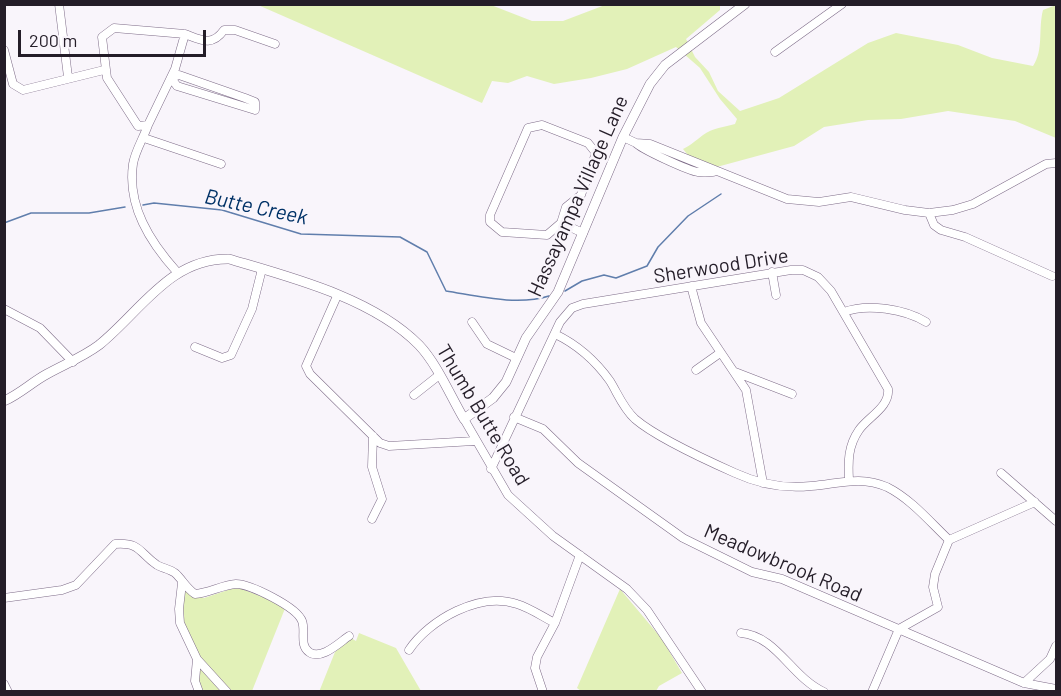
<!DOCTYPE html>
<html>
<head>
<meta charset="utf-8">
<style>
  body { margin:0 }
  #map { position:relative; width:1061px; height:696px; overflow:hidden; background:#f9f5fb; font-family:Barlow,sans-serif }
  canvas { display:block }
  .frame { position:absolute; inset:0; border:6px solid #241d28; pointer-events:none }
  .scale { position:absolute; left:18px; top:30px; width:188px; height:27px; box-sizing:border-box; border:3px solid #241d28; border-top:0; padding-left:8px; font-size:18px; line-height:21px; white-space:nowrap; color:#241d28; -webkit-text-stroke:4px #f9f5fb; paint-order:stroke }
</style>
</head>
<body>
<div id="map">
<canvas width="1061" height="696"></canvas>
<div class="frame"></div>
<div class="scale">200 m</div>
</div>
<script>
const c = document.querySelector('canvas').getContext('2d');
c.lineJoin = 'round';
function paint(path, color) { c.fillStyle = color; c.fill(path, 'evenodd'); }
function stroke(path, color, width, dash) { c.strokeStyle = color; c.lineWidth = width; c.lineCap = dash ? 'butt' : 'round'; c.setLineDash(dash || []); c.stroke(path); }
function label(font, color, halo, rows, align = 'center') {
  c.font = font + ' Barlow,sans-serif'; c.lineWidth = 5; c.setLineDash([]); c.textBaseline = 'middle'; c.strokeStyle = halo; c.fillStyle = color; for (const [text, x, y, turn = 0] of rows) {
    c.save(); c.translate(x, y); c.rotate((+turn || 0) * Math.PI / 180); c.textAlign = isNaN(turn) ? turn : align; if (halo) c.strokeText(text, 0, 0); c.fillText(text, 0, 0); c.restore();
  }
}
paint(new Path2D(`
  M258 5H491L532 21H563L605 5H720V10L686 39 695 57 709 72 718 91 740 111 779 98 868 43 896 33 958 45 992 58 1033 66C1044 50 1038 29 1043 10L1056 5V138L1015 121 948 111 901 119 868 120 824 127 794 146 713 168 692 160 683 149C691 145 695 141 703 135 712 128 725 127 735 124L737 119 720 99 700 68 676 47 627 69 591 78 554 84 527 76 508 83 492 81 482 103Z
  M237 587 286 606 252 691H232C201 661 176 637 185 591L204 598Z
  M620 589 662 639 682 673 659 686 656 691H581L577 688Z
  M359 633 396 648 421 691 319 692 335 652 351 638 356 641Z
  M200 669 223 691H203L197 684Z`), '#e2f1b8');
stroke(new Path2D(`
  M143 205 154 203 222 210 301 234 400 237 427 252 446 291C478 296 517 306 549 296
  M4 223 31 213H89L125 207
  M565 291 582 281 604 275 616 278 647 266 658 247 688 216 721 194`), '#607eac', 1.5);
const minor = new Path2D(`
  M59 4 68 77
  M185 34C201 40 212 47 224 30H235L275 44
  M4 50 13 84 23 90 104 70
  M775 52 842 4
  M179 75 245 98 255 102V110L177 86 171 78Z
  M148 125 175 69 185 34 114 28 102 37 107 78 138 126 148 125C144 137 135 151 133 164 127 206 150 242 177 272
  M623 137 636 143 650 144 787 199 819 202 851 197 905 210 929 213 953 210 973 204 1046 164 1056 163
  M144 138 221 164
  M636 143C641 149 689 171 698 172 703 173 709 172 713 172
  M929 213 934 225 941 230 965 237 1052 276
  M561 223 547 235 502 232 490 222V215L528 128 542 125 588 143 596 153 581 195 566 207 561 223 583 233
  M772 272 776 295
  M691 286 701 323 746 390 763 483
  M337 296 306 366 310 374 380 443 389 446 474 441
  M4 309 40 328 73 362
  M844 312C867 303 905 309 926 322
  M472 322 487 344 516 358
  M555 334C578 345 595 360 610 381 618 394 623 408 635 419 657 438 708 461 735 473 759 484 784 489 811 486 838 484 860 475 887 487 911 499 930 522 949 540
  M195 347 222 358 231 355 252 309 262 269
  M696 370 720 353
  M735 372 792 394
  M414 395 438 376
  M514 417 543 429 578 463 683 538 752 572 782 579 1024 683 1056 689
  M464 419 508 495 553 536 627 589 647 610 702 692
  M491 469 560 322 572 308 583 304 791 270H803L818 277 831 291 888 389C890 407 868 417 859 430 848 446 848 461 849 480
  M1001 473 1056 521
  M372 519 382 499 372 467 373 436
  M949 540 1035 502
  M182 583 179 609 180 623 197 659 195 681 199 692
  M4 598 62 590 76 585 115 544C141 542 139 553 157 565 162 568 170 569 175 573 182 579 186 588 195 594 209 593 222 585 236 584 250 584 297 607 302 621 306 631 299 645 309 652 321 661 340 642 349 636
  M741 633C777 636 791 677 824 692
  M409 650C429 620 480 591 517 604 530 608 543 617 555 623
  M197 659 227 692
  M1024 683 1050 659 1056 646
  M4 684 8 692
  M543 692 535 668 537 657 555 623 580 555
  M872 692 899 629 938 607 933 587 935 574 949 540`);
const tertiary = new Path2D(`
  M4 401C20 394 32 382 47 374 65 364 83 357 99 345 141 311 170 258 229 259 290 277 373 298 419 345 437 364 450 395 464 419L493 398 506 382 526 338 558 292 623 137 650 84 665 65 745 4`);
stroke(minor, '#7e6c88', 9);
stroke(tertiary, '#7e6c88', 10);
stroke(minor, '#fff', 8);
stroke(tertiary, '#fff', 9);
label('20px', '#241d28', '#f9f5fb', [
  ["Hassayampa Village Lane",578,196,-66],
  ["Sherwood Drive",721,266,-9],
  ["Thumb Butte Road",483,415,59],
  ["Meadowbrook Road",783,563,23]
]);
label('italic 21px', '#013267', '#f9f5fb', [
  ["Butte Creek",256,207,12]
]);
</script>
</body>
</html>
